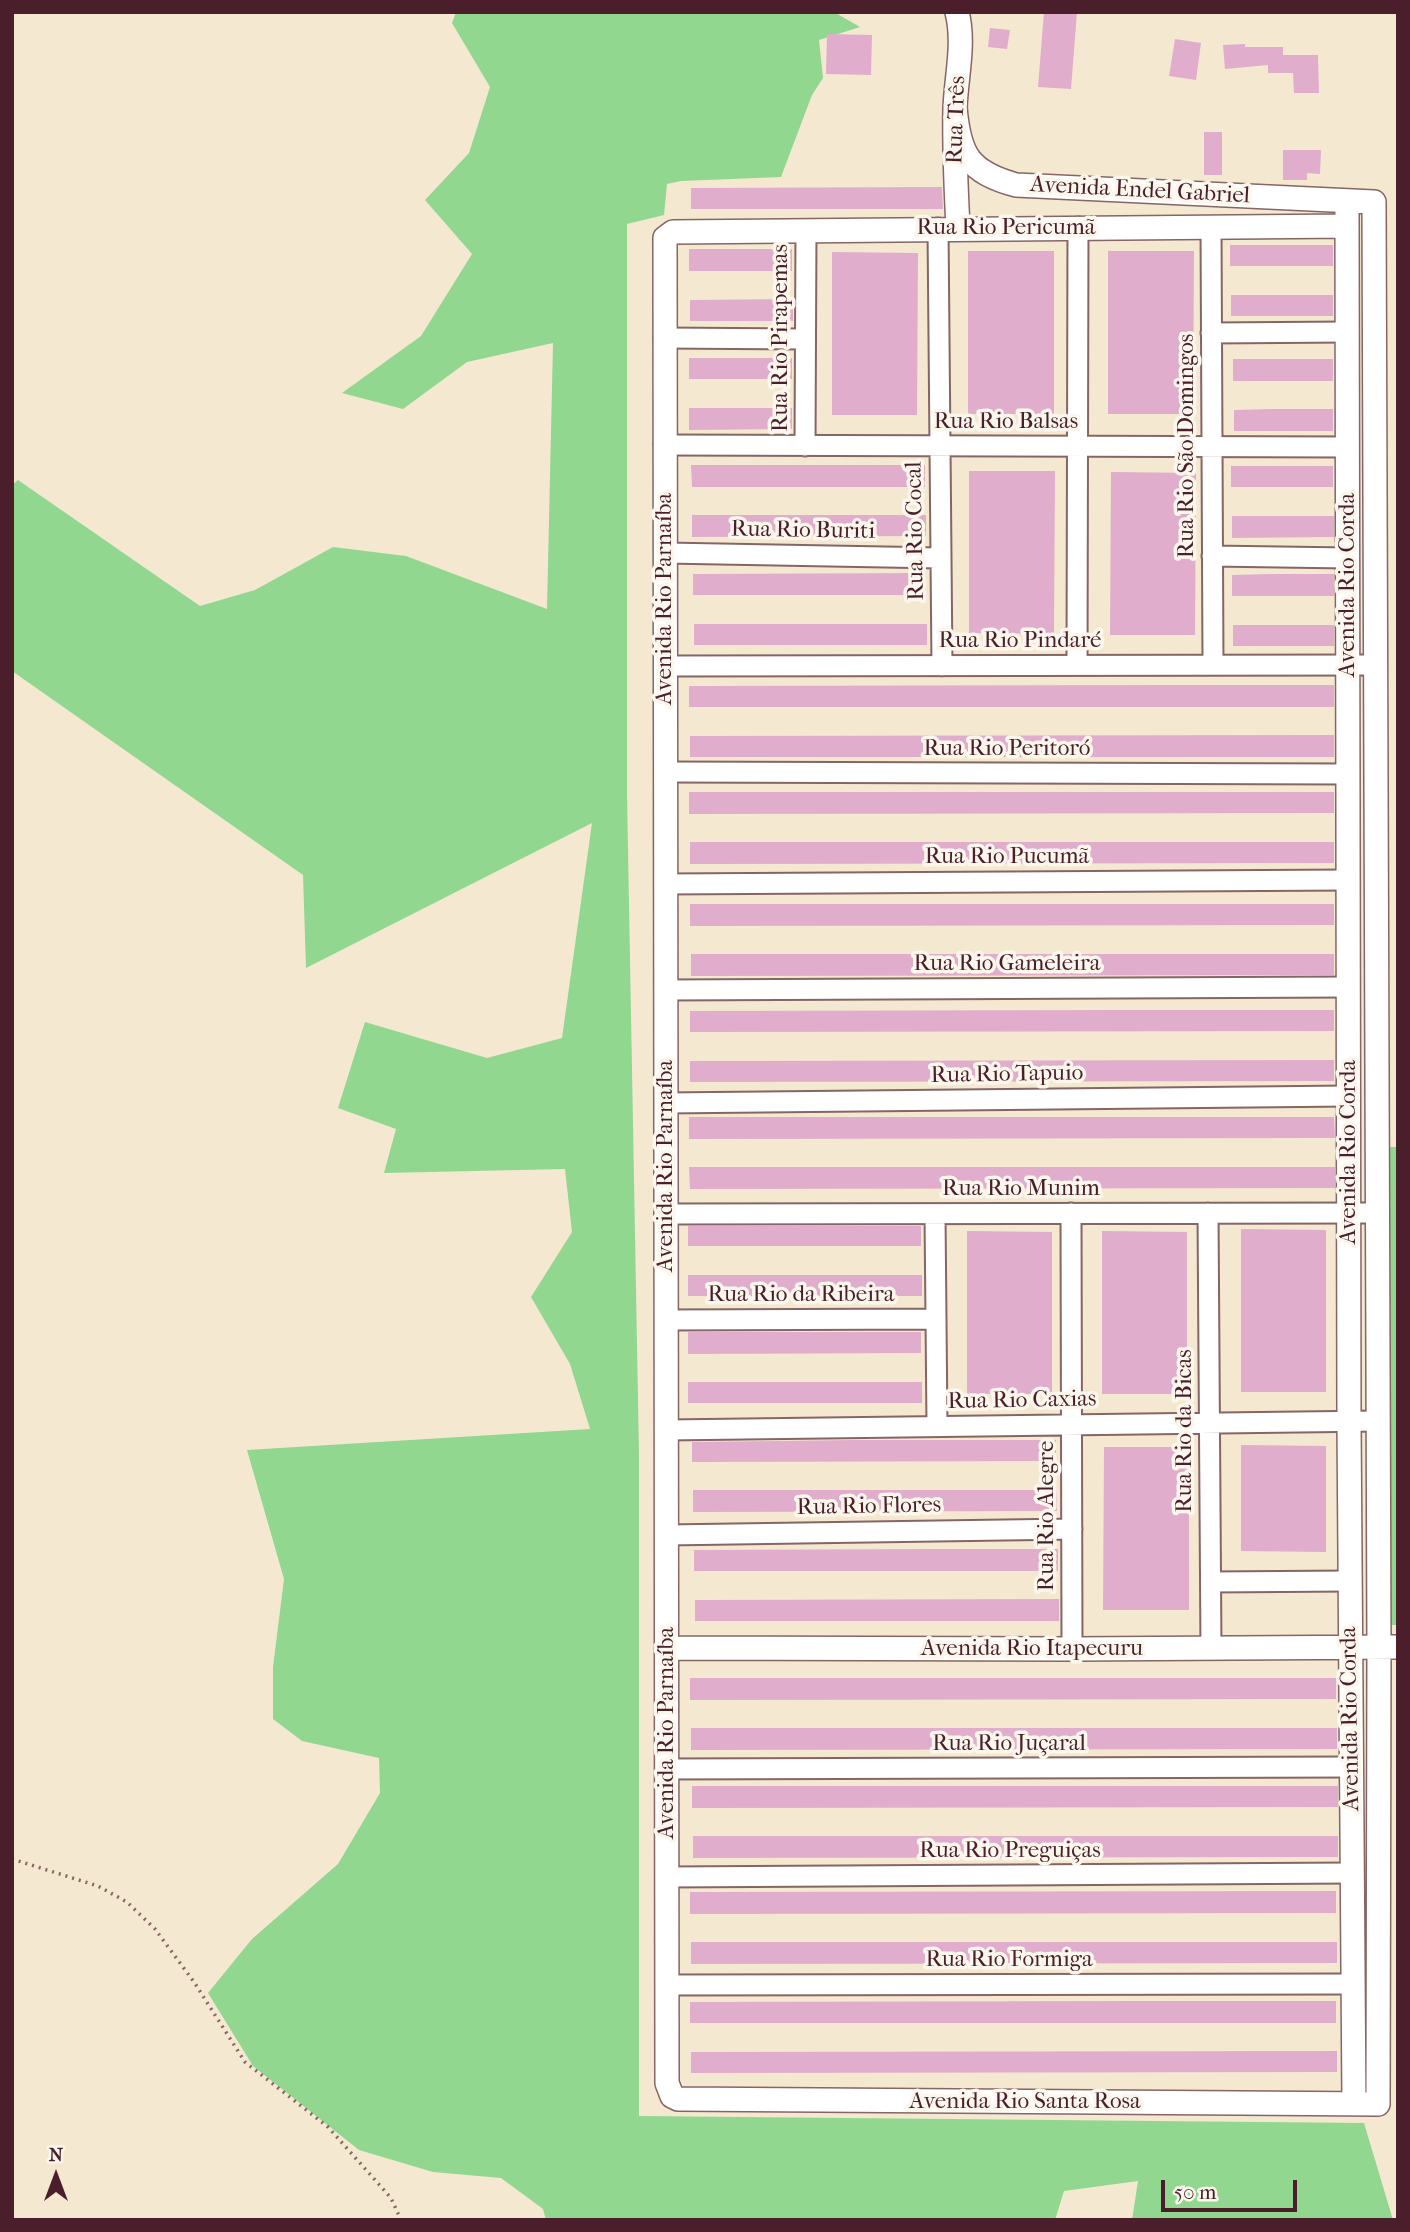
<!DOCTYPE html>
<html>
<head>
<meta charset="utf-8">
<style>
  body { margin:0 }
  #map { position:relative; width:1410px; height:2232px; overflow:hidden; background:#f4e8d0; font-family:"IM FELL French Canon",serif }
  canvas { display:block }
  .frame { position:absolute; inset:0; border:14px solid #4a1f2b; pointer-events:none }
  .north { position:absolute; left:21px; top:2141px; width:70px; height:70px; -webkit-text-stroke:5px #fbf7ec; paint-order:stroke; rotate:0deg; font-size:19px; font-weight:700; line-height:28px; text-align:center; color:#4a1f2b }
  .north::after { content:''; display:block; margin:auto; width:24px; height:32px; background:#4a1f2b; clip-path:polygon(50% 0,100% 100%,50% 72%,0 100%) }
  .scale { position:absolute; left:1161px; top:2180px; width:136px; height:32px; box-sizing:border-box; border:4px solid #4a1f2b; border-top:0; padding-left:9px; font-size:21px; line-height:24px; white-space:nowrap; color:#4a1f2b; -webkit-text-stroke:5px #fbf7ec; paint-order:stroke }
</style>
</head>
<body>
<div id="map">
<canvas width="1410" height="2232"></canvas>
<div class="frame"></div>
<div class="north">N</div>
<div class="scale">50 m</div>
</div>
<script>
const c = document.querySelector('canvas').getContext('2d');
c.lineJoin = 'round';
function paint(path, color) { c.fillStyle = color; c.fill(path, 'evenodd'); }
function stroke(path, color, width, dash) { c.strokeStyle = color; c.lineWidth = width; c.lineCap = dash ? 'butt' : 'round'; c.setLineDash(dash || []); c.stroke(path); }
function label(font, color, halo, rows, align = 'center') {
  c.font = font + ' "IM FELL French Canon",serif'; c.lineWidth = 7; c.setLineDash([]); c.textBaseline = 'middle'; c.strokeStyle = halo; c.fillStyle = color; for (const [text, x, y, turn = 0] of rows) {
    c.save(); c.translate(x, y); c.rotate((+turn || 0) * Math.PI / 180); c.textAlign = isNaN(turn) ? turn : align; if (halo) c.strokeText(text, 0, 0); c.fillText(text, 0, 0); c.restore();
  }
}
paint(new Path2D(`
  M456 12H834L860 27 819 40 823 78 812 95 781 177 681 181 667 184 664 215 627 224V795L639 1454V2116L1364 2123 1393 2220H1132L1138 2181 1064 2191 1055 2220H546L543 2209 501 2178 433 2172 359 2150 253 2066 208 1993 252 1939 338 1864 380 1793 379 1758 302 1741 273 1719V1667L284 1579 247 1450 590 1429 570 1364 531 1297 572 1232 565 1169 384 1173 396 1129 338 1108 365 1022 487 1058 562 1038 592 823 306 968 303 875 12 671V485L18 480 200 606 255 590 333 547 406 556 547 609 553 343 467 362 403 409 342 393 421 336 472 254 425 200 469 153 490 87 452 23Z
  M1384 1147H1398V1625H1391Z`), '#92d790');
paint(new Path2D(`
  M1044 12H1077L1071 89 1038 87Z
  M990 28 1010 30 1007 49 988 47Z
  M827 34 872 35 871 75 826 74Z
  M1175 39 1201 43 1196 80 1169 76Z
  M1245 44V47H1283V55H1318L1319 93H1294L1293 73H1268V65L1225 69 1223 45Z
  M1204 132H1222V175H1204Z
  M1283 150H1321L1320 174 1307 173V180H1283Z
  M942 187 943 209H691V188Z
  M1230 245H1333V266H1230Z
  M689 249H792V271H689Z
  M968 251H1054V414H968Z
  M1108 251H1194L1193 414H1108Z
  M832 252 918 253 917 415H832Z
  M1231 295H1333V316H1231Z
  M793 299V321H690V300Z
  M689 358H792V379H689Z
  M1233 359H1333V381H1233Z
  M689 408H792V429L689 430Z
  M1272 409H1333V431H1234V410Z
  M691 465H925V487H692Z
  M1231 466H1333V487H1231Z
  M969 471H1055L1054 634 969 633Z
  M1111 472 1196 473 1195 635H1110Z
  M692 515H926V536L692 537Z
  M1232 516H1334V537L1232 538Z
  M926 573V595H693V574Z
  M1270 574H1334V596H1232V575Z
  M694 624H927V645H694Z
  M1233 625H1334V646H1233Z
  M1162 685H1334V707H689V686Z
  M1334 735V757H690V736Z
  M689 792H1334V813L689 814Z
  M690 842H1334V863L690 864Z
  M690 904H1334V925L690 926Z
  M691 954H1334V975L691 976Z
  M1119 1010H1334V1031L690 1032V1011Z
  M1334 1060V1081L690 1082V1061Z
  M689 1117H1334L1335 1138 689 1139Z
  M689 1167H1335V1188L690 1189Z
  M688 1226H921V1246H688Z
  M1241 1229 1326 1230V1392H1241Z
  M967 1231 1052 1232V1394H967Z
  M1102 1231 1187 1232V1394H1102Z
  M688 1275H922V1296H688Z
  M688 1332H921V1353L688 1354Z
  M688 1382H922V1403H688Z
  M855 1440H1056V1461L692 1462V1442Z
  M1241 1445 1326 1446V1552L1241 1551Z
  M1104 1447H1189V1610H1103Z
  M693 1490H1057V1511L693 1512Z
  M933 1549H1058V1571H694V1550Z
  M1059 1599V1621H695V1600Z
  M690 1678H1336V1699L690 1700Z
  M691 1728H1337V1749L691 1750Z
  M692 1786H1338V1807L692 1808Z
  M693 1836H1338V1857L693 1858Z
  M1336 1891V1913L690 1914V1892Z
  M691 1942H1337V1963L691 1964Z
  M1124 2001H1336V2023H690V2002Z
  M1337 2051V2072L691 2073V2052Z`), '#e1adcc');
const minor = new Path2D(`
  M1211 227 1213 665
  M938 228 942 666
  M1211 333 1348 332
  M664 338 804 339
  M664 445 1348 447
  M805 446 806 230
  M665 553 940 558
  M1212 556 1348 558
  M1077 665 1078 227
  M665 666 1375 665
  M665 772 1348 774
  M665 884 1348 880
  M665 990 1349 987
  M665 1103 1349 1096
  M1071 1213 1072 1649
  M1208 1213 1211 1649
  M666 1214 1377 1213
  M935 1214 937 1426
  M666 1320 935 1319
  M666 1430 1378 1421
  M666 1535 1072 1529
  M1211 1582 1350 1581
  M667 1769 1351 1767
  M667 1877 1353 1873
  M667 1985 1351 1984`);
const tertiary = new Path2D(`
  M957 12C965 44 956 77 955 109 954 149 956 188 958 228
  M955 107C959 155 969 172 1016 185L1374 202 1379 1647 1378 2104 678 2099 672 2096 667 2083 665 238 673 232 1347 226
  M1347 211 1349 1421 1354 2104
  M667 1648 1072 1649 1398 1647`);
stroke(minor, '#866565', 23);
stroke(tertiary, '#866565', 26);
stroke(new Path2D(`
  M12 1859 98 1886 127 1902 155 1929 194 1982 245 2062 328 2127 391 2198 401 2220`), '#866565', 3.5, [2, 5]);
stroke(minor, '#fff', 19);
stroke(tertiary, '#fff', 23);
label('23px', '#4a1f2b', '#fbf7ec', [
  ["Rua Três",957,120,-88],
  ["Avenida Endel Gabriel",1140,191,3],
  ["Rua Rio Pericumã",1006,228],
  ["Rua Rio Pirapemas",781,338,-90],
  ["Rua Rio Balsas",1006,422],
  ["Rua Rio São Domingos",1187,446,-90],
  ["Rua Rio Buriti",803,531,1],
  ["Rua Rio Cocal",916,531,-91],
  ["Avenida Rio Corda",1348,585,-90],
  ["Avenida Rio Parnaíba",665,599,-90],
  ["Rua Rio Pindaré",1020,641],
  ["Rua Rio Peritoró",1007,749],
  ["Rua Rio Pucumã",1007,857],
  ["Rua Rio Gameleira",1007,964],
  ["Rua Rio Tapuio",1007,1075,-1],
  ["Avenida Rio Corda",1349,1152,-90],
  ["Avenida Rio Parnaíba",666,1166,-90],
  ["Rua Rio Munim",1021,1189],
  ["Rua Rio da Ribeira",801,1295],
  ["Rua Rio Caxias",1022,1401,-1],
  ["Rua Rio da Bicas",1185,1431,-90],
  ["Rua Rio Flores",869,1507,-1],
  ["Rua Rio Alegre",1047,1516,-90],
  ["Avenida Rio Itapecuru",1032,1649],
  ["Avenida Rio Corda",1351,1719,-91],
  ["Avenida Rio Parnaíba",667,1733,-90],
  ["Rua Rio Juçaral",1009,1744],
  ["Rua Rio Preguiças",1010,1851],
  ["Rua Rio Formiga",1009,1960],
  ["Avenida Rio Santa Rosa",1025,2102]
]);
</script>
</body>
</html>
